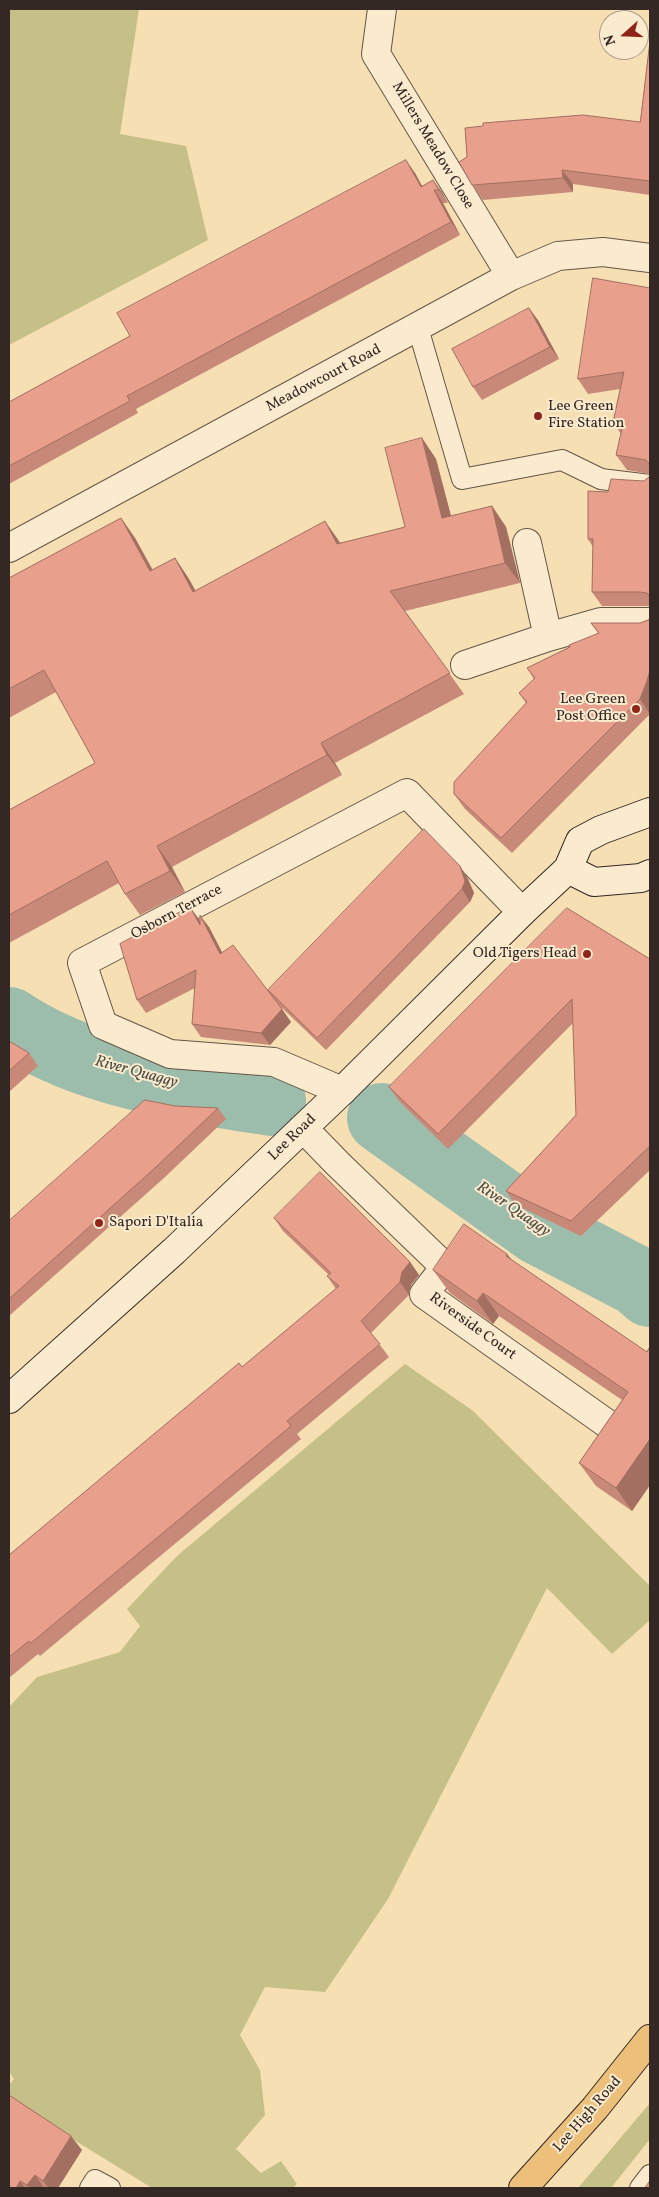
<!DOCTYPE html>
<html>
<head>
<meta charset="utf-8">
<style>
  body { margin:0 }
  #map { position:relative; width:659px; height:2197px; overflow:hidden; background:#f7dfb4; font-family:Vollkorn,serif }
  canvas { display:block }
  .frame { position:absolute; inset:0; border:10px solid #342824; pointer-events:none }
  .north { position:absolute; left:599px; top:10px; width:50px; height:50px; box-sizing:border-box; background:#faeace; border:1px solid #ab9c8a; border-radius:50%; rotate:250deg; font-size:14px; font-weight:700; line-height:20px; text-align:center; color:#342824 }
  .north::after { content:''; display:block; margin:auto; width:18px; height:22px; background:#8f2418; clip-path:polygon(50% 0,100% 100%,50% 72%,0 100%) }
</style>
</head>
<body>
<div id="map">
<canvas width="659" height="2197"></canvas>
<div class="frame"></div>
<div class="north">N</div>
</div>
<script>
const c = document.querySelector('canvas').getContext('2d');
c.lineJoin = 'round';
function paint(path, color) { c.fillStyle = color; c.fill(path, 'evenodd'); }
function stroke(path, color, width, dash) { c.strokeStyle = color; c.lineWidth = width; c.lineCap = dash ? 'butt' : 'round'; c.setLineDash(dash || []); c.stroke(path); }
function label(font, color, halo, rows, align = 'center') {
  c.font = font + ' Vollkorn,serif'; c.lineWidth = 4; c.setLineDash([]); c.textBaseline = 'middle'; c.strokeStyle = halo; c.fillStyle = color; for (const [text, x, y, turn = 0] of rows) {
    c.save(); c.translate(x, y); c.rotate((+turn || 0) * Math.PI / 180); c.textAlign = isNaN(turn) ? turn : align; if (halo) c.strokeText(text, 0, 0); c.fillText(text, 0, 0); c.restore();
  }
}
paint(new Path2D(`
  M9 9H139L120 134 186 146 208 240 9 345Z
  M405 1364 472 1410 650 1586V1620L612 1654 547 1588 388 1899 325 1992 265 1987 240 2035 260 2070 265 2115 236 2149 261 2173 281 2161 297 2184 293 2188H152L9 2100V2085L14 2079 9 2072V1707L37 1677 120 1652 140 1626 127 1609 177 1556Z
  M650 2103V2139L611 2188H578Z`), '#c5c087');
stroke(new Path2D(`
  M402 1164 424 1149`), '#738176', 11);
stroke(new Path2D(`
  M9 1022C82 1072 184 1087 271 1101
  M382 1118 539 1230 639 1282 650 1292`), '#9dbdac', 70);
const lane = new Path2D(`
  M418 328 462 479 562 460 601 479 650 485
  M90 2188 95 2180 110 2188
  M640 2188 650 2175`);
const street = new Path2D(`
  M382 9 376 54 511 276
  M9 548 511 276 558 256 603 252 650 258
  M548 637 601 622H650
  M465 665 548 637 527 543
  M342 1091 274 1062 170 1054 103 1025 82 963 407 793 522 912
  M303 1128 338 1164 445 1267 424 1294 609 1425`);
const secondary = new Path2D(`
  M568 869 594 882 641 878 650 874
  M9 1399 174 1251 342 1091 522 912 568 869 580 841 601 830 650 812`);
const highway = new Path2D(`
  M523 2188 595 2108 650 2039`);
stroke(lane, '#655648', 22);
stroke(street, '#655648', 30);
stroke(secondary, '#342824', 30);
stroke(highway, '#342824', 30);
stroke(lane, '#faeace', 20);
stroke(street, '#faeace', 28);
stroke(secondary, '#faeace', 28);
stroke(highway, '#ecc07a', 28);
paint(new Path2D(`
  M650 41V195L573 184V192L483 200 472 185 640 122Z
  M415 173 422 186 433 180 448 203H443L460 235 136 409 138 413 9 484V402L130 336Z
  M650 288V474L627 470 616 455 621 434 613 422 620 389 588 394 578 379Z
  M538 320 559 359 482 400 473 387Z
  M422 438 436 459 451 516 492 506 506 527 520 583 405 611 464 694 335 763 342 775 172 867 185 892 140 915 125 894 119 883 9 943V810L95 763 56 692 9 718V578L121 518 135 538 153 570 175 558 189 579 195 591 340 543 405 527Z
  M650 474V606H602L592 592 593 547 588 539 608 492 644 481 649 477Z
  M650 618V714L512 853 465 809 454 794 526 703 519 693 534 679 527 668 598 633 591 623H640L648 620Z
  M460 866 468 879 474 893 470 902 326 1050 279 1005 291 1022 270 1045 201 1037 192 1024 195 988 146 1013 137 1000 200 921 209 927 222 952 268 990Z
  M650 959V1170L581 1236 516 1205 506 1191 576 1115 573 1023 448 1149 399 1101 389 1087Z
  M9 1041 29 1053 38 1066 9 1092Z
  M175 1106 218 1108 226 1119 164 1178 9 1316V1221Z
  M274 1218 410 1262 419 1275 411 1285 409 1295 371 1333 389 1357 297 1434 301 1439 40 1656 38 1654 9 1678V1555L242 1367 336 1289 327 1276 329 1275 283 1231Z
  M507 1254 513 1261 647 1352 650 1349V1485L632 1511 596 1486 579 1463 622 1400 499 1316 493 1324 450 1293 433 1270Z
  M9 2095 82 2150 58 2188H9Z`), '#c88978');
paint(new Path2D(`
  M406 160 415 173 429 199 421 187Z
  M562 170 573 184V192L563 178Z
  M433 180 442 192 448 203 439 190Z
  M434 190 443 203 460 235 451 222Z
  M529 308 538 320 559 359 550 347Z
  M422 438 436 459 457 539 442 518Z
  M492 506 506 527 520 583 505 563Z
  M121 518 135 538 164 592 150 571Z
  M325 521 339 541 352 564 337 544Z
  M175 558 189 579 208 613 193 592Z
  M650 670V714L640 699Z
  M321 743 335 763 342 775 327 755Z
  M157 846 172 867 185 892 170 871Z
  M460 866 468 879 474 893 470 902 462 889Z
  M190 907 199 919 209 937 200 925Z
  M200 915 209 927 229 966 220 954Z
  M282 1009 291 1022 270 1045 261 1033Z
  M507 1254 524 1277 506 1256Z
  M410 1262 419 1275 411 1285 409 1295 400 1282 402 1272Z
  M483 1293 499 1316 493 1324 477 1301Z
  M650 1439V1485L632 1511 616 1488Z
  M71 2136 82 2150 58 2188H49L43 2181Z
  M35 2175 44 2188H29L27 2185Z
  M20 2181 25 2188H16Z`), '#a26f61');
const building = new Path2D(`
  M650 41V181L562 170 563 178 472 185 459 162 467 157 465 128 483 126V123L583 115 640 122Z
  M406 160 421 187 433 180 439 190H434L451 222 127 396 130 401 9 466V402L130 336 117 313Z
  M593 278 650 288V465L646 460 616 455 623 424 613 422 624 372 578 379Z
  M529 308 550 347 473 387 452 349Z
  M422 438 442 518 492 506 505 563 390 591 450 673 321 743 327 755 157 846 170 871 125 894 107 861 9 915V810L95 763 44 670 9 689V578L121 518 150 571 175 558 193 592 325 521 337 544 405 527 385 448Z
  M650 474V597L647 593 640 592H592L593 539H588V491L608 492 611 479 644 481 649 477Z
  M650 618V670L647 681 640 699 501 838 454 794V782L527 702 519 693 535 678 527 668 570 647 569 645 599 633 591 623H640L648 620Z
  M424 829 460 866 465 881 462 889 317 1038 268 990Z
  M190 907 200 925V915L220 954 233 945 282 1009 261 1033 192 1024 196 970 137 1000 120 944Z
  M567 908 650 959V1146L571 1221 506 1191 576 1115 572 999 438 1134 389 1087Z
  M9 1041 29 1053 9 1071Z
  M145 1100 175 1106 218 1108 156 1167 9 1299V1221Z
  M320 1172 410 1262 402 1272 400 1282 361 1321 380 1344 287 1421 291 1426 31 1643 29 1641 9 1657V1555L239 1363 242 1367 339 1286 327 1276 331 1273 274 1218Z
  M464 1224 507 1254 506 1256 647 1352 649 1348 650 1349V1439L616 1488 579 1463 628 1392 483 1293 477 1301 433 1270Z
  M9 2095 71 2136 43 2181 35 2175 27 2185 20 2181 16 2188H9Z
  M650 2181V2188H645Z`);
paint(building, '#e89f8b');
stroke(building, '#a26f61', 1);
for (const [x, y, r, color] of [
  [538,416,5,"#8f2418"],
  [636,709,5,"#8f2418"],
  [587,954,5,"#8f2418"],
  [99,1223,5,"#8f2418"]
]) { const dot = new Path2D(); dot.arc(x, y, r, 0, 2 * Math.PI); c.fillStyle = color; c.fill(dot); stroke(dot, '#faeace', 2); }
label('15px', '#342824', '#faeace', [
  ["Millers Meadow Close",432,146,59],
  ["Meadowcourt Road",324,379,-28],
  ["Osborn Terrace",177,913,-28],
  ["Lee Road",293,1138,-44],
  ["Riverside Court",472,1327,36],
  ["Lee High Road",588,2115,-49]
]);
label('15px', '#342824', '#faeace', [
  ["Lee Green",548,407],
  ["Fire Station",548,424],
  ["Lee Green",626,700,"right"],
  ["Post Office",626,717,"right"],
  ["Old Tigers Head",577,954,"right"],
  ["Sapori D'Italia",109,1223]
], 'left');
label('italic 16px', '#4e4d46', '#faeace', [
  ["River Quaggy",136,1073,15],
  ["River Quaggy",513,1210,34]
]);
</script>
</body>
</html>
